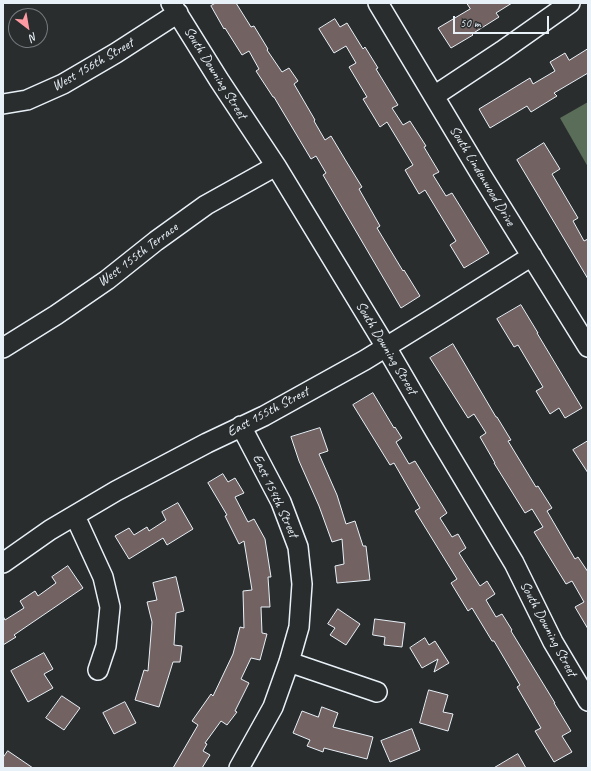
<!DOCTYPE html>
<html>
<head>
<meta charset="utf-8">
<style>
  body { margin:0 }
  #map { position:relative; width:591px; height:771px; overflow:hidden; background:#2a2d2e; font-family:Caveat,sans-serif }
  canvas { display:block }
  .frame { position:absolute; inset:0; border:4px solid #e8f1f8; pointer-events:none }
  .north { position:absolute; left:8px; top:8px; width:40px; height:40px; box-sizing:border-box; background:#2a2d2e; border:1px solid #767b7f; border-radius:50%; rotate:149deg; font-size:11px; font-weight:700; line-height:16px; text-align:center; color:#e8f1f8 }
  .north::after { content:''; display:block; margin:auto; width:14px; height:18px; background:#ff9aa2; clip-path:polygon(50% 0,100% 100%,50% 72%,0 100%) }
  .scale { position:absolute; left:453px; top:16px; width:96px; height:18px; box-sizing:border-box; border:2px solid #e8f1f8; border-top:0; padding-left:5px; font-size:12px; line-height:14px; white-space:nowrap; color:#e8f1f8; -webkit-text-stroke:3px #2a2d2e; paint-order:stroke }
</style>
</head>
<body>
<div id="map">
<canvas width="591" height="771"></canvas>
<div class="frame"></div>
<div class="north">N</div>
<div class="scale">50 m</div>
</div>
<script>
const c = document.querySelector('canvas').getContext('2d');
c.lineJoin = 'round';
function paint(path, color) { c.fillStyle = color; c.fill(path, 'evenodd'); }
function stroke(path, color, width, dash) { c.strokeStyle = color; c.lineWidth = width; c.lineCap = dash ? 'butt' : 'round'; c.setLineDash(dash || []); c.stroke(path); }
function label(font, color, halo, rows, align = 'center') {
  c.font = font + ' Caveat,sans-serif'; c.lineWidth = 3; c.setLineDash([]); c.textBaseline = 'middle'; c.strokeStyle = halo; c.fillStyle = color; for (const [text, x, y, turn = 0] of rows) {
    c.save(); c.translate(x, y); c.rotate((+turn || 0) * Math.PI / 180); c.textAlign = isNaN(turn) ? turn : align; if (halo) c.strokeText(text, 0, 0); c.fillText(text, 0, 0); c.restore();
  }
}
paint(new Path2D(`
  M588 102V167L560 118Z`), '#596d58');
const building = new Path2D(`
  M216 3H236L251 27 254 26 268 49 267 50 282 72 289 68 298 81 294 84 315 120 314 121 325 140 331 136 346 161 362 187 359 189 380 226 377 228 403 271 404 270 420 296 401 308 323 175 326 173 316 156 311 159 274 97H273L256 71 259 69 249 51 242 55 225 28 224 29 211 6Z
  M467 3H512L496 13 499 17 472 34 473 35 451 48 438 28 470 9Z
  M335 19 340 27 347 23 363 49 365 47 378 68 376 69 398 105 392 108 403 125 410 121 426 146 424 147 439 172 433 175 446 196 452 193 489 253 464 268 450 245 456 241 425 190 419 194 405 170 413 165 387 122 380 127 363 99 367 97 349 67 356 63 346 46 334 53 319 29Z
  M588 49V73L554 93 557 96 531 112 527 106 490 128 479 109 530 78 533 84 555 71 550 62 565 53 569 60Z
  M544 143 560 169 552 174 578 218 573 221 584 241 588 239V279L517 160Z
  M521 305 538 333H537L582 408 565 418 559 408 550 414 536 391 543 387 518 345 514 347 497 319Z
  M453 344 496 417H497L511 440 508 441 536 487 538 486 552 508 547 511 575 559 578 557 588 572V629L575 607 584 602 572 581 566 584 534 532 543 527 532 509 525 513 494 463H495L480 437 486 433 474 414 468 418 430 358Z
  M373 393 394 428 395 427 402 438 396 442 409 464 415 461 447 513 440 518 452 537 458 534 466 548 459 553 464 561 480 586 487 581 495 594 486 600 496 617 502 614 512 630 511 631 555 703H554L571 731 562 736 572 752 554 762 535 731 541 728 517 687 520 685 494 641H492L472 608 468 611 451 583 457 579 415 511 420 508 394 463 390 465 353 405Z
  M320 428 328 451 319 454 337 495 346 524 355 521 363 546H366L370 580 337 583 335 566 344 564 342 539 332 542 319 506 299 461 291 437Z
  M588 441V473L573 450Z
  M223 474 228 482 235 478 244 493 235 497 248 522 254 519 265 539 271 577H268L270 607H261L262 633 267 634 260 660 251 658 241 679 249 683 235 711 237 712 227 725 221 721 205 743 207 744 203 751 210 755 202 768H173L198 725 192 721 211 694 213 696 233 654 240 627 244 628 243 591 252 590 244 541 239 544 225 516 227 515 208 483Z
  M178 503 193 529 167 545 163 538 129 559 115 536 129 528 134 535 147 527 149 531 166 520 162 512Z
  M68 566 83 588 14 635 16 637 3 645V616L5 620 24 608 20 601 35 591 38 596 56 583 52 577Z
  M176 577 184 611 176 613 174 645 182 646 180 662H173L159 707 135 700 144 670 148 671 152 622 147 602 157 600 153 583Z
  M338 609 360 624 346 645 330 635 335 628 328 624Z
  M375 619 405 623 402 647 384 645 385 637 373 635Z
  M425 638 429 645 435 641 449 663 434 672 438 659 422 668 410 648Z
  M44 653 53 669 44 674 53 688 28 702 11 671Z
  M429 690 448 695 443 712 453 714 448 731 420 723Z
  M62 696 80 708 64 730 46 718Z
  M125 702 136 723 114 734 103 713Z
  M322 707 338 713 333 727 373 737 367 759 324 748 323 752 307 746 310 740 293 733 302 711 318 717Z
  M412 729 420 750 390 762 381 741Z
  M8 751 33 768H3V758Z
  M518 754 526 768H494Z`);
paint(building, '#726362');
stroke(building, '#e8f1f8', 1);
const minor = new Path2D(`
  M171 3 219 80 276 166 386 347 435 431 514 563 553 642 588 701
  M378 3 480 173 588 347
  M434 96 502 51 570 3
  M3 104 27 100 63 84 116 53 178 13
  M3 348 56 315 107 280 156 241 206 205 276 166
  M75 516 103 577 110 607 106 646 98 670
  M3 563 50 530 116 491 207 443 264 416 365 360 438 315 532 256
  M289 662 377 692
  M239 768 273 707 289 662 299 627 302 584 298 547 281 502 241 426`);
stroke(minor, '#e8f1f8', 22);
stroke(minor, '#2a2d2e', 19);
label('14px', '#e8f1f8', '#2a2d2e', [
  ["West 156th Street",93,65,-30],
  ["South Downing Street",215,73,58],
  ["South Lindenwood Drive",482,176,59],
  ["West 155th Terrace",138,255,-37],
  ["South Downing Street",386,348,59],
  ["East 155th Street",268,412,-28],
  ["East 154th Street",275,496,65],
  ["South Downing Street",548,629,62]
]);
</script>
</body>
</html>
